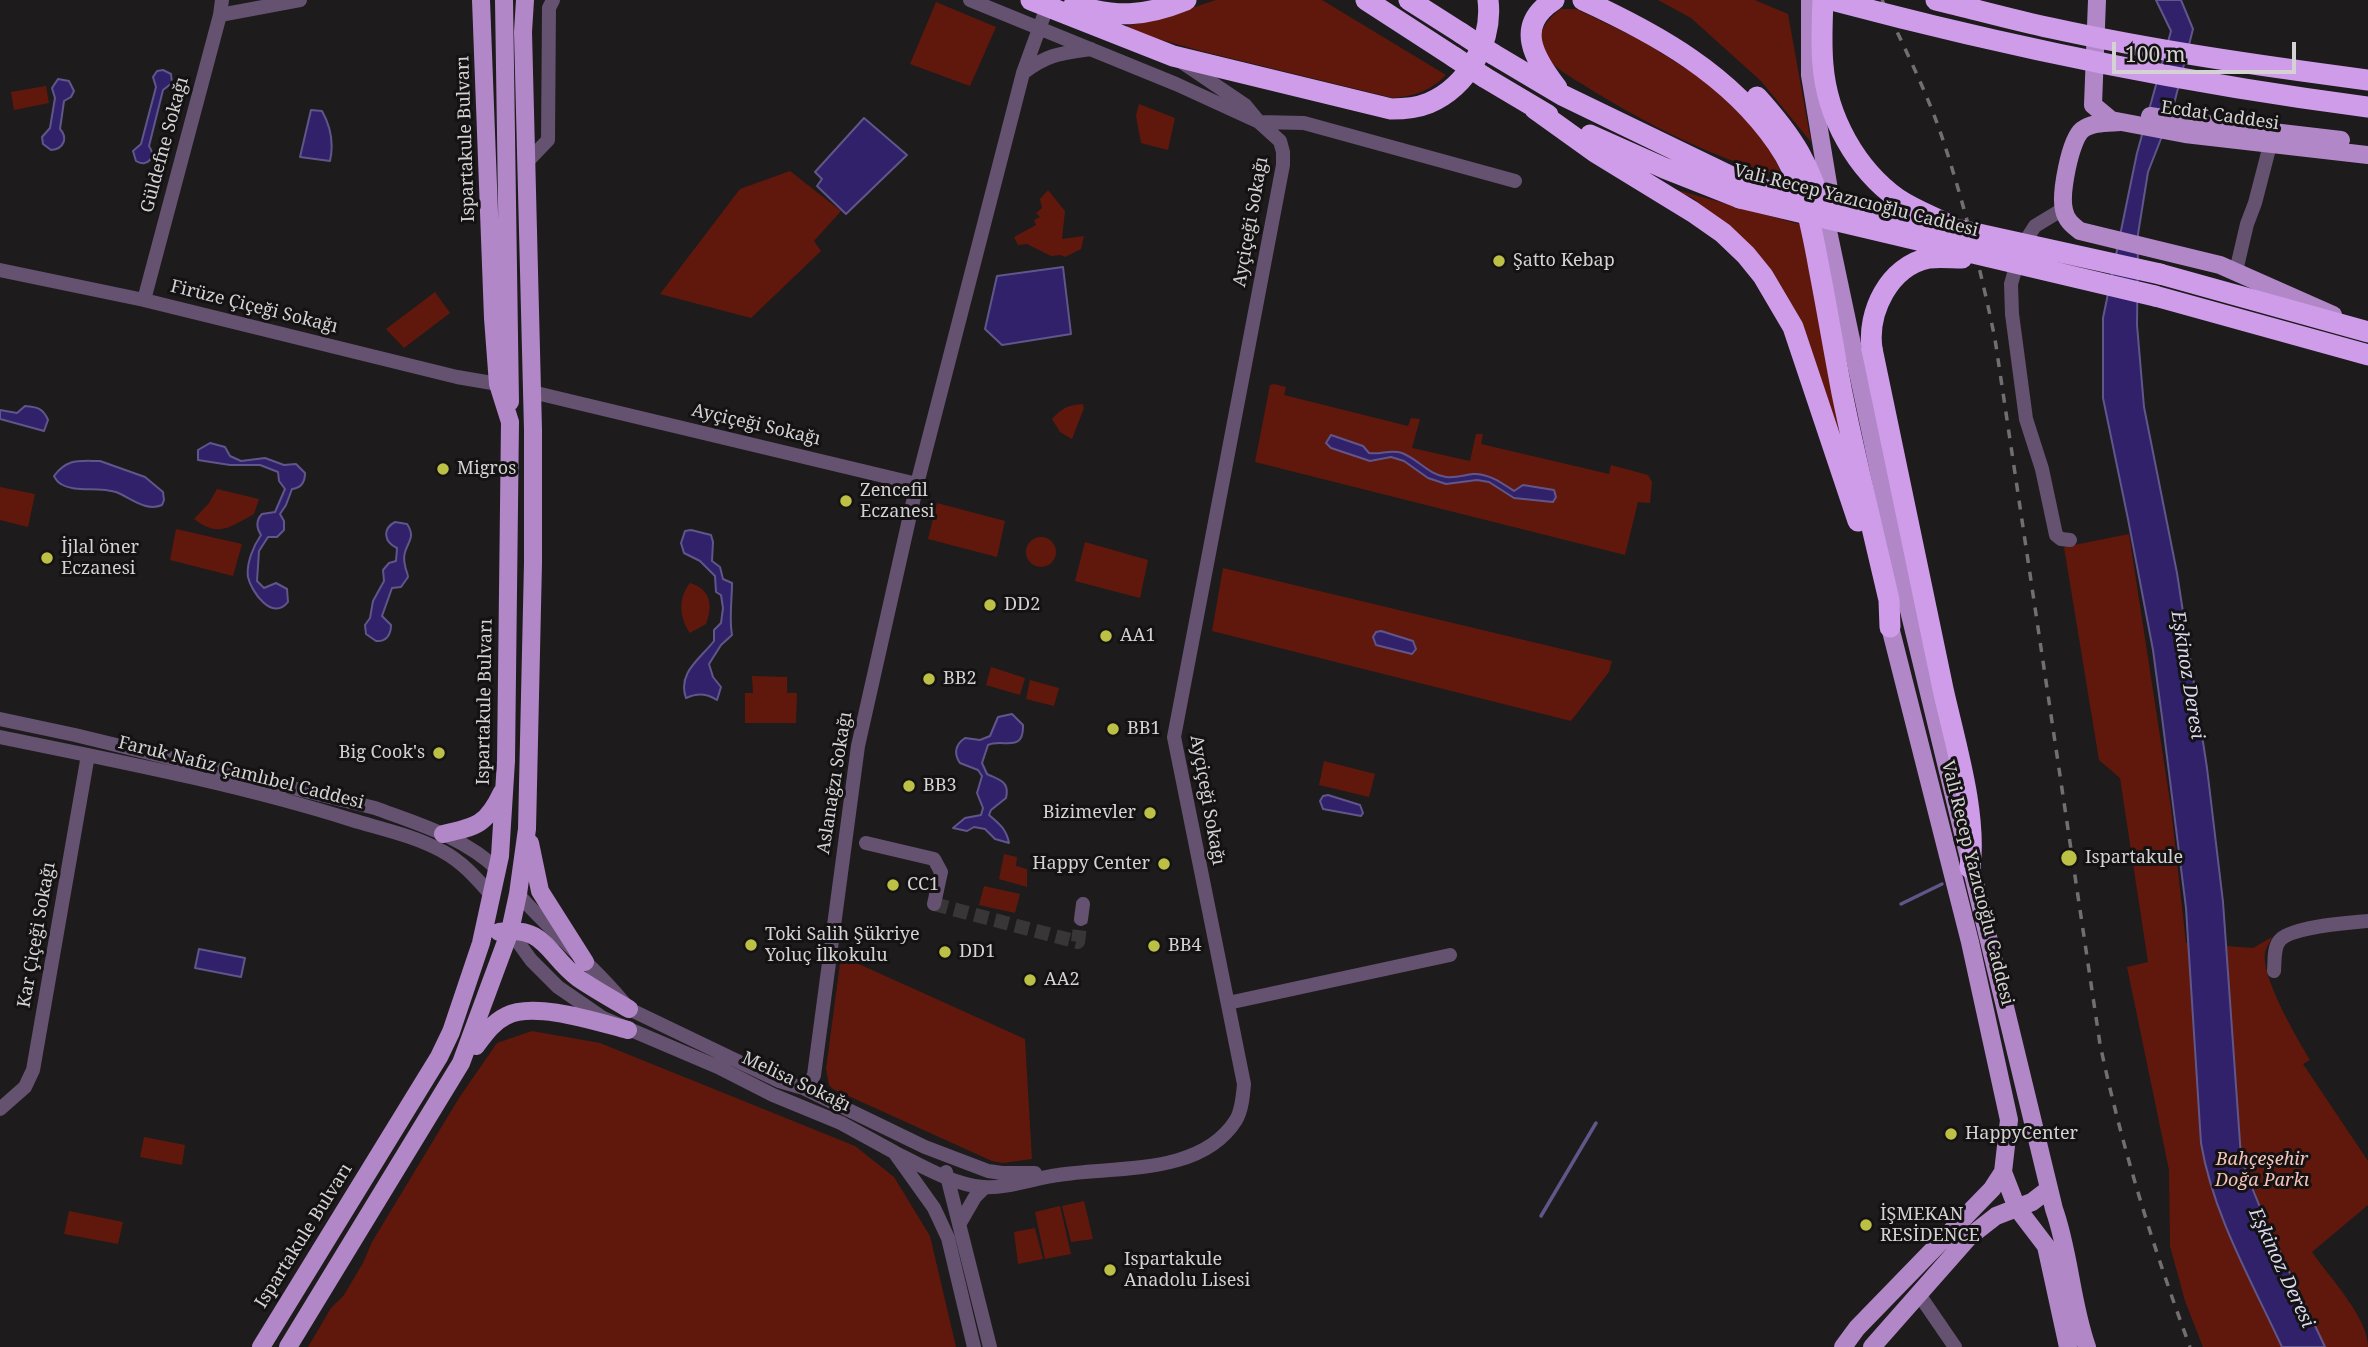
<!DOCTYPE html>
<html>
<head>
<meta charset="utf-8">
<style>
  body { margin:0 }
  #map { position:relative; width:2368px; height:1347px; overflow:hidden; background:#1d1b1c; font-family:"Noto Serif",serif }
  canvas { display:block }
  .scale { position:absolute; left:2112px; top:42px; width:184px; height:32px; box-sizing:border-box; border:4px solid #d4d2d3; border-top:0; padding-left:9px; font-size:21px; line-height:24px; white-space:nowrap; color:#d4d2d3; -webkit-text-stroke:5px #141213; paint-order:stroke }
</style>
</head>
<body>
<div id="map">
<canvas width="2368" height="1347"></canvas>
<div class="scale">100 m</div>
</div>
<script>
const c = document.querySelector('canvas').getContext('2d');
c.lineJoin = 'round';
function paint(path, color) { c.fillStyle = color; c.fill(path, 'evenodd'); }
function stroke(path, color, width, dash) { c.strokeStyle = color; c.lineWidth = width; c.lineCap = dash ? 'butt' : 'round'; c.setLineDash(dash || []); c.stroke(path); }
function label(font, color, halo, rows, align = 'center') {
  c.font = font + ' "Noto Serif",serif'; c.lineWidth = 6; c.setLineDash([]); c.textBaseline = 'middle'; c.strokeStyle = halo; c.fillStyle = color; for (const [text, x, y, turn = 0] of rows) {
    c.save(); c.translate(x, y); c.rotate((+turn || 0) * Math.PI / 180); c.textAlign = isNaN(turn) ? turn : align; if (halo) c.strokeText(text, 0, 0); c.fillText(text, 0, 0); c.restore();
  }
}
paint(new Path2D(`
  M1216 0H1322L1446 75C1430 91 1415 96 1393 98L1205 52 1147 36 1122 27 1159 19Z
  M1658 0H1755L1788 14 1811 142 1761 81 1691 18Z
  M936 2 996 27 970 86 910 64Z
  M1561 9H1576L1641 40 1707 82 1761 135 1785 178C1714 158 1649 126 1587 87 1573 78 1554 69 1545 54 1534 35 1546 20 1561 9Z
  M46 86 49 103 14 110 11 92Z
  M1139 104 1175 118 1168 150 1141 143 1136 116Z
  M790 171 841 211 814 241 821 251 751 318 660 294 740 189Z
  M1670 188 1802 225 1843 451 1808 339 1782 293 1743 242 1693 198Z
  M1048 190 1065 211 1062 239 1084 236 1081 249 1065 257 1061 255 1051 256 1027 244 1018 245 1014 237 1036 225 1034 220 1040 217 1036 213 1042 208 1040 199Z
  M435 292 450 313 404 348 386 329Z
  M1274 384 1286 387 1284 395 1408 426 1411 418 1420 419 1412 448 1470 461 1476 434H1483L1481 444 1609 474 1611 465 1648 475 1652 482 1650 503 1638 502 1625 555 1255 462 1270 385Z
  M1083 404 1084 408 1072 439 1060 432 1052 419C1062 408 1068 405 1083 404Z
  M0 487 35 494 28 527 0 520Z
  M217 489 259 499 254 514C230 527 219 538 194 519L209 503Z
  M937 503 1005 521 997 557 928 539Z
  M176 529 242 544 233 576 170 560Z
  M2129 534 2171 808 2186 943 2253 948 2272 937C2270 942 2266 948 2265 953 2261 977 2297 1038 2310 1060L2303 1064 2368 1161V1205L2312 1252C2329 1277 2368 1317 2368 1347H2203L2185 1301 2170 1246 2169 1170 2127 967 2148 962 2120 778 2099 760 2064 547Z
  M1026 552a15 15 0 1 1 30 0a15 15 0 1 1-30 0Z
  M1085 542 1148 560 1140 598 1075 581Z
  M1223 568 1612 661 1609 672 1571 721 1212 631Z
  M690 583C711 589 713 606 706 624L690 633C679 617 678 598 690 583Z
  M991 667 1025 678 1020 695 986 685Z
  M752 676 787 677V693H797L796 723H745V693H753Z
  M1030 680 1059 688 1054 706 1026 699Z
  M1324 761 1375 774 1369 797 1319 785Z
  M1004 854 1017 857 1016 866 1027 869V887L999 879Z
  M984 886 1020 894 1015 913 979 905Z
  M841 956 1025 1039 1032 1159 1003 1163 992 1161 833 1089 829 1085 826 1069Z
  M532 1031 600 1043 855 1146 894 1177 930 1236 956 1347H308L331 1308 344 1295 363 1263 372 1242 459 1098 497 1043Z
  M144 1137 185 1145 182 1165 140 1157Z
  M1084 1201 1093 1239 1071 1242 1062 1206Z
  M1060 1206 1071 1254 1045 1259 1035 1212Z
  M69 1211 123 1222 118 1244 64 1234Z
  M1035 1228 1043 1259 1018 1264 1014 1232Z`), '#61180c');
const water = new Path2D(`
  M2156 0H2181L2193 29 2173 108 2148 172 2138 234 2137 325 2144 407 2177 573 2207 768 2223 902 2241 1157C2263 1223 2296 1284 2325 1347H2282C2252 1282 2213 1215 2201 1143L2186 908 2162 717 2153 650 2128 519 2103 398V318L2137 153 2171 31Z
  M163 70 171 74 172 83 163 90 149 146C157 157 147 168 136 161L133 151 141 144 156 87 153 77 157 71Z
  M58 79 69 81 74 91 71 97 64 101 60 129C68 138 64 149 51 150L43 144 42 137 50 128 55 98 52 88Z
  M311 110 322 111C331 127 334 143 330 161L300 157Z
  M864 118 907 155 846 214 817 186 822 179 815 172Z
  M1063 267 1071 334 1002 345 985 329 997 276Z
  M25 406C37 407 43 408 48 420L44 431 0 419V410L17 413Z
  M1331 435 1363 446 1369 453C1381 455 1390 449 1402 453 1418 459 1429 475 1446 477 1456 478 1464 475 1473 474 1488 473 1502 483 1514 491L1523 485 1554 490 1556 497 1553 502 1514 498 1489 482 1477 480 1446 484 1428 478 1404 461 1391 457 1370 461 1331 448 1326 443Z
  M210 443 225 447 230 456 241 461 265 458 284 465 296 464 305 473C305 482 301 488 292 489L286 505 280 514 284 521V530L277 537H268L259 551 257 581 264 588 276 583 287 589 288 602C272 622 251 591 248 577 246 563 254 545 261 535 256 527 256 520 262 514L275 512 285 489 279 481 278 472 260 465H230L198 460V450Z
  M100 461 145 477 163 492 164 500 162 505C146 512 131 498 116 492 98 486 75 493 61 484 57 482 56 480 54 476 67 458 79 461 100 461Z
  M395 522 407 524C419 541 400 545 405 565 405 569 408 573 408 577L401 587 392 588 382 616 391 625C391 635 386 642 376 641L366 634 365 625 370 618 373 601 384 581 383 570 389 563 396 561 397 548C384 542 382 529 395 522Z
  M691 530 711 535 713 542 712 561 720 567 723 579 732 583C732 600 729 618 732 635L721 645 709 664 713 677 721 687 717 700C706 693 697 693 686 698 677 673 700 659 714 641V630L721 623 723 608 721 595 716 592 715 576 700 561 684 553 681 543 685 531Z
  M1381 631 1413 641 1416 649 1412 654 1376 645 1373 637 1376 632Z
  M1012 714 1023 725C1024 754 1002 738 988 745L982 763 987 774C999 780 1010 781 1006 798L991 810 989 815C999 824 1006 828 1009 843L995 839 985 829 974 827 967 831 953 828 965 818 981 815 983 808 977 793 982 776 978 770 960 763C953 753 956 744 965 738L980 740 990 736 998 717Z
  M1328 795 1360 805 1363 813 1361 816 1323 809 1320 801 1323 796Z
  M199 949 245 958 241 977 195 968Z`);
paint(water, '#30216a');
stroke(water, '#61568a', 2);
stroke(new Path2D(`
  M1901 904 1942 884
  M1541 1216 1596 1123`), '#61568a', 3.5);
stroke(new Path2D(`
  M934 904 1078 942 1081 919`), '#383637', 14, [14, 7]);
stroke(new Path2D(`
  M220 15 300 0
  M1183 63 1245 105 1259 122 1304 123 1515 181
  M1023 73C1047 54 1062 53 1091 49
  M526 163 548 140 549 8 553 0
  M2063 209 2035 226 2022 246 2011 284 2012 314 2026 419 2042 469 2056 535 2061 539 2070 540
  M0 270 144 300 457 377 498 384
  M2236 271 2247 224 2255 203 2270 145
  M144 300 220 15 222 0
  M532 392 917 484 1023 73 1047 7
  M0 719 75 735 375 808C418 824 464 837 498 870
  M0 737C117 761 238 784 352 820 382 829 415 836 442 851 463 862 478 880 493 897
  M866 843 934 859 941 872 934 904
  M518 894C553 934 596 967 629 1009L779 1081 803 1088 925 1147 988 1171 1002 1173H1035
  M1081 919 1083 904
  M510 931 531 960 558 987 603 1018 718 1067 773 1095 841 1123 894 1152 934 1208 948 1238 974 1347
  M2274 971C2275 961 2273 946 2281 939 2296 926 2348 923 2368 921
  M1228 1003 1450 955
  M803 1088 810 1083 814 1075 858 746 917 484
  M0 1109 25 1087 33 1070 88 755
  M894 1152C922 1166 951 1184 983 1187 1006 1189 1035 1178 1058 1175 1115 1166 1201 1176 1236 1120 1242 1110 1243 1095 1244 1084L1174 737 1283 165V152L1280 141 1259 122 1176 84 970 0
  M946 1172 990 1347
  M960 1223 975 1197 985 1187
  M1918 1293 1955 1347`), '#655170', 14);
stroke(new Path2D(`
  M504 0 510 402
  M1810 0V75L1830 196 1827 226 1904 590 2054 1209C2070 1254 2071 1302 2087 1347
  M2097 0 2093 105 2111 120 2185 134 2368 155
  M2150 116 2187 122 2341 140
  M2120 122C2108 123 2092 122 2082 130 2070 140 2060 194 2064 210 2066 220 2072 225 2080 231L2220 265 2333 315
  M1890 627 1970 942 2009 1120 2003 1172 2017 1208 2046 1246 2068 1347
  M443 834C477 827 487 824 502 792
  M530 843 540 891 585 962
  M499 932C546 925 547 955 578 978 594 989 612 999 629 1009
  M476 1046C485 1034 492 1023 506 1016 534 1001 597 1022 628 1030
  M261 1347 439 1057 451 1032 481 943 500 856 506 761 510 422 498 384 493 318 481 0
  M288 1347 461 1063 510 931 518 894 527 829 533 563V430L523 32 525 0
  M1843 1347 1857 1328 1992 1189 2003 1172
  M1872 1347 1969 1237 1996 1216 2032 1202 2049 1189`), '#b187c7', 18);
stroke(new Path2D(`
  M1031 0 1173 56 1391 109C1404 109 1417 108 1429 103 1468 86 1493 41 1488 0
  M1366 0 1454 57
  M1409 0 1461 33
  M1554 0C1514 26 1534 58 1557 88
  M1583 0C1657 34 1729 74 1777 143 1803 180 1811 224 1819 268 1827 309 1834 351 1842 393 1856 462 1873 531 1889 600L1890 627
  M1823 0C1822 22 1821 44 1823 65 1827 117 1856 169 1898 199 1913 209 1931 216 1947 224
  M1074 5C1116 18 1144 17 1186 0
  M1493 54 1562 95 1742 182
  M1484 77 1548 115
  M1757 97C1793 137 1811 165 1824 217
  M1535 109 1595 152 1693 212 1723 233 1746 255 1763 276 1793 327 1858 521
  M1590 135 1664 168 1740 198
  M2160 274 2368 332
  M2155 296 2368 355
  M1872 349C1896 462 1919 576 1943 689 1955 743 1977 813 1970 868`), '#cf9cea', 21);
stroke(new Path2D(`
  M1882 0C1903 45 1926 90 1942 137 1964 203 1981 271 1995 339L2100 1044C2122 1148 2153 1247 2190 1347`), '#716f70', 3.5, [9, 9]);
stroke(new Path2D(`
  M1832 0C2012 48 2183 83 2368 107
  M1936 0C1974 9 2013 20 2051 28 2156 51 2262 66 2368 80
  M1461 33 1493 54
  M1454 57 1484 77
  M1742 182 1769 191 1956 229 2160 274
  M1740 198 2155 296
  M1872 349C1867 312 1889 266 1929 258 1939 257 1952 258 1962 258`), '#cf9cea', 21);
for (const [x, y, r, color] of [
  [1499,261,7,"#bcc044"],
  [443,469,7,"#bcc044"],
  [846,501,7,"#bcc044"],
  [47,558,7,"#bcc044"],
  [990,605,7,"#bcc044"],
  [1106,636,7,"#bcc044"],
  [929,679,7,"#bcc044"],
  [1113,729,7,"#bcc044"],
  [439,753,7,"#bcc044"],
  [909,786,7,"#bcc044"],
  [1150,813,7,"#bcc044"],
  [2069,858,9,"#bcc044"],
  [1164,864,7,"#bcc044"],
  [893,885,7,"#bcc044"],
  [751,945,7,"#bcc044"],
  [1154,946,7,"#bcc044"],
  [945,952,7,"#bcc044"],
  [1030,980,7,"#bcc044"],
  [1951,1134,7,"#bcc044"],
  [1866,1225,7,"#bcc044"],
  [1110,1270,7,"#bcc044"]
]) { const dot = new Path2D(); dot.arc(x, y, r, 0, 2 * Math.PI); c.fillStyle = color; c.fill(dot); stroke(dot, '#141213', 2.5); }
label('18px', '#d4d2d3', '#141213', [
  ["Ecdat Caddesi",2220,116,8],
  ["Ispartakule Bulvarı",466,139,-92],
  ["Güldefne Sokağı",165,145,-75],
  ["Vali Recep Yazıcıoğlu Caddesi",1856,201,14],
  ["Ayçiçeği Sokağı",1251,222,-80],
  ["Firüze Çiçeği Sokağı",254,307,14],
  ["Ayçiçeği Sokağı",756,425,13],
  ["Ispartakule Bulvarı",485,702,-89],
  ["Faruk Nafız Çamlıbel Caddesi",241,773,14],
  ["Aslanağzı Sokağı",835,783,-81],
  ["Ayçiçeği Sokağı",1207,800,80],
  ["Vali Recep Yazıcıoğlu Caddesi",1977,883,76],
  ["Kar Çiçeği Sokağı",37,935,-80],
  ["Melisa Sokağı",796,1082,25],
  ["Ispartakule Bulvarı",304,1236,-58]
]);
label('18px', '#d4d2d3', '#141213', [
  ["Şatto Kebap",1513,261],
  ["Migros",457,469],
  ["Zencefil",860,491],
  ["Eczanesi",860,512],
  ["İjlal öner",61,548],
  ["Eczanesi",61,569],
  ["DD2",1004,605],
  ["AA1",1120,636],
  ["BB2",943,679],
  ["BB1",1127,729],
  ["Big Cook's",425,753,"right"],
  ["BB3",923,786],
  ["Bizimevler",1136,813,"right"],
  ["Ispartakule",2085,858],
  ["Happy Center",1150,864,"right"],
  ["CC1",907,885],
  ["Toki Salih Şükriye",765,935],
  ["Yoluç İlkokulu",765,956],
  ["BB4",1168,946],
  ["DD1",959,952],
  ["AA2",1044,980],
  ["HappyCenter",1965,1134],
  ["İŞMEKAN",1880,1215],
  ["RESİDENCE",1880,1236],
  ["Ispartakule",1124,1260],
  ["Anadolu Lisesi",1124,1281]
], 'left');
label('italic 18px', '#f5c3b8', '#141213', [
  ["Bahçeşehir",2262,1160],
  ["Doğa Parkı",2262,1181]
]);
label('italic 19px', '#d9d8ee', '#141213', [
  ["Eşkinoz Deresi",2187,675,81],
  ["Eşkinoz Deresi",2281,1268,65]
]);
</script>
</body>
</html>
